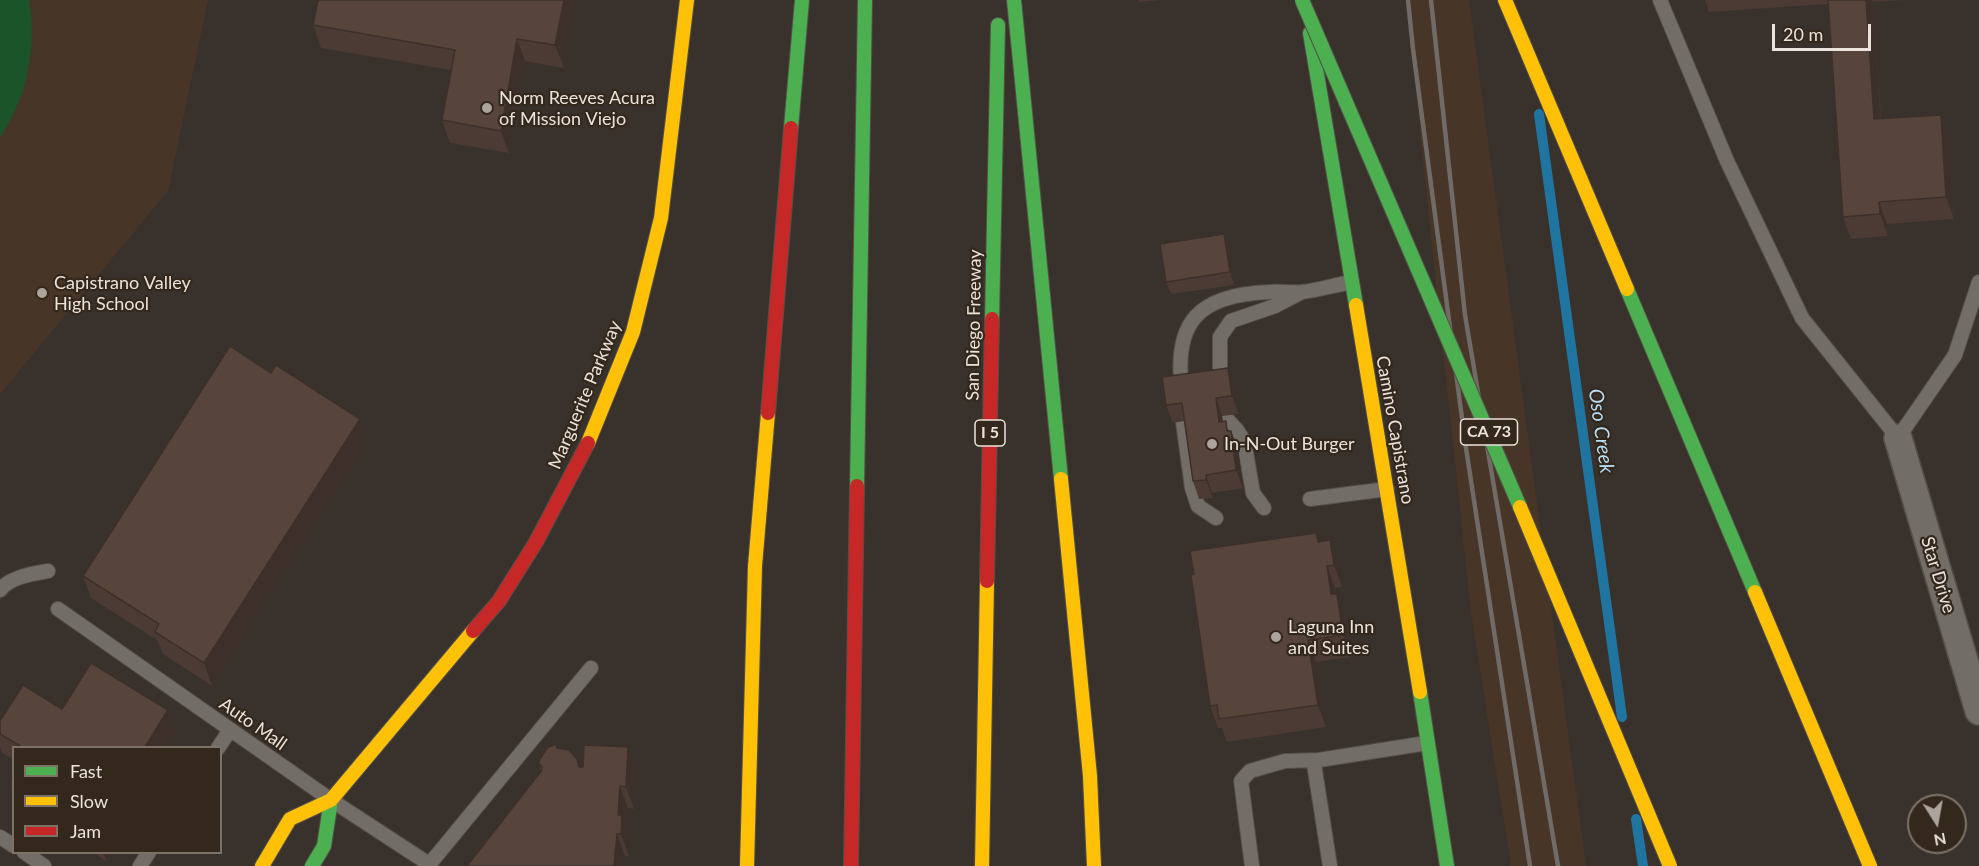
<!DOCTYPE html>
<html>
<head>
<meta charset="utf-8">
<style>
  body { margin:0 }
  #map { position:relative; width:1979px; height:866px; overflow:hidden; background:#39322c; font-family:Lato,sans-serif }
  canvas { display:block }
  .legend { position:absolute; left:12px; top:746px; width:210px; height:108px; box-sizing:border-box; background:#34281c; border:2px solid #7d7268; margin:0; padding:8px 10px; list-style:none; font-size:18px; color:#ebe2db }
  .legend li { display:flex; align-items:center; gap:12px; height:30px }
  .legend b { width:30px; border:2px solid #7d7268 }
  .north { position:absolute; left:1907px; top:794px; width:60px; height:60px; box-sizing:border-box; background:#34281c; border:2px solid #7d7268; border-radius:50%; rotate:169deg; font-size:16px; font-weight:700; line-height:24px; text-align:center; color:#ebe2db }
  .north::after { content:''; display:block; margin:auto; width:21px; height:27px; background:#ada49e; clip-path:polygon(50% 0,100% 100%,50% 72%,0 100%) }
  .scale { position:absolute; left:1772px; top:24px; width:99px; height:27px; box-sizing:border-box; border:3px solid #ebe2db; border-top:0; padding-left:8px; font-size:18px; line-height:21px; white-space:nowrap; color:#ebe2db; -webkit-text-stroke:4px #34281c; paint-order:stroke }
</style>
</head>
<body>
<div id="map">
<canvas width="1979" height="866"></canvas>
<ul class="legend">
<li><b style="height:8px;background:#4caf50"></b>Fast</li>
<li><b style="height:8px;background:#ffc107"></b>Slow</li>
<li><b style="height:8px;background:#c62828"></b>Jam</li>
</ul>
<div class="north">N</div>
<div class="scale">20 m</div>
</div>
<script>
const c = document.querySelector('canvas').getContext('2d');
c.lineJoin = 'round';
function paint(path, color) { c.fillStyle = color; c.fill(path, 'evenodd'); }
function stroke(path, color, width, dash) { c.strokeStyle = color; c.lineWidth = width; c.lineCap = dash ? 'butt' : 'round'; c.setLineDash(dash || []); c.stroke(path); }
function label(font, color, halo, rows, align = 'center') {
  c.font = font + ' Lato,sans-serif'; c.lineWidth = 4.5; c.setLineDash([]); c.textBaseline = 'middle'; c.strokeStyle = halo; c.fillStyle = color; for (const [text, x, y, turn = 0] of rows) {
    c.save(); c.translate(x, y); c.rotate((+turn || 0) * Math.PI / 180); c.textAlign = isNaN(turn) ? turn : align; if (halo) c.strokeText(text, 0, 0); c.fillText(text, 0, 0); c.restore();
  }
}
paint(new Path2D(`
  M0 0H208L168 191 0 394Z
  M1406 0H1469L1586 866H1511L1471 612Z`), '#473627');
paint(new Path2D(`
  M0 0H29C37 46 27 98 0 137Z`), '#1c542a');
stroke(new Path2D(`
  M1539 114 1622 717
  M1636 819 1643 866`), '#2075a0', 10);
const lane = new Path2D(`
  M1660 0 1727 161 1802 318 1898 438 1955 355 1979 282
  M1220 385V337L1231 321 1275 306 1300 293
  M1182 391C1173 321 1199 295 1269 292 1280 291 1291 293 1302 292 1318 290 1335 285 1352 282
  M1224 416 1237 430 1244 441 1253 493 1264 508
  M1183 422 1192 488 1198 506 1216 518
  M1310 499 1387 489
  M0 590C10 577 32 574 48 571
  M58 609 331 800 429 864
  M218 748 230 730
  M0 837 14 846
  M24 852 44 866
  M140 866 149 852
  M428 866 591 668
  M1252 866 1241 781 1250 771 1285 761 1319 760
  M1330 866 1314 764 1319 760 1427 743`);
const street = new Path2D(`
  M1898 438 1979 711`);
const fast = new Path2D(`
  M1014 0 1061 479
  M1310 33 1356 305
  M791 128 802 0
  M1627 289 1755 592
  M992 319 998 25
  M857 486 865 0
  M1420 692 1447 866
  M312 866 324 846 331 800`);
const slow = new Path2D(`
  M1505 0 1627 289
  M1356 305 1420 692
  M588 443 633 332 661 218 687 0
  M1061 479 1090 776 1094 866
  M1755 592 1870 866
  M262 866 290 819 331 800 473 631
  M747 866 755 566 768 413
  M982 866 987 581`);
const jam = new Path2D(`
  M768 413 791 128
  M987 581 992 319
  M473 631 499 601 536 542 588 443
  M851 866 857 486`);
stroke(lane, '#544f49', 16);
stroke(street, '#544f49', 30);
stroke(fast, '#544f49', 16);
stroke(slow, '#544f49', 16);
stroke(jam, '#544f49', 16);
stroke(lane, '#736d68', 14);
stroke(street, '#736d68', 27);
stroke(fast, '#4caf50', 14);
stroke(slow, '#ffc107', 14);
stroke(jam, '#c62828', 14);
stroke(new Path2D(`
  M1408 0 1413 49 1466 448 1530 866
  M1431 0 1465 315 1558 866`), '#706b66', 4.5);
const fastBridge = new Path2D(`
  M1302 0 1520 507`);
const slowBridge = new Path2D(`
  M1520 507 1670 866`);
stroke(fastBridge, '#544f49', 16, []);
stroke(slowBridge, '#544f49', 16, []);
stroke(fastBridge, '#4caf50', 14);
stroke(slowBridge, '#ffc107', 14);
paint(new Path2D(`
  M318 0H576L564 68 525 61 509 153 450 143 442 120 451 70 321 48 313 25Z
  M1138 0H1162L1139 2Z
  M1705 0H1904L1873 2 1881 119 1941 115 1949 138 1954 219 1887 224 1888 236 1851 239 1843 217 1828 4 1709 12Z
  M1228 246 1234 285 1171 294 1166 282Z
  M1228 368 1235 386 1239 414 1222 416 1223 422 1229 431H1231L1238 449 1243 488 1212 493 1213 498 1199 499 1193 481 1184 421 1173 423 1166 405Z
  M368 441 212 686 163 654 157 640 91 598 83 576Z
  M1319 542 1338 563 1342 587 1335 588 1336 594 1345 616 1351 657 1316 662 1326 727 1227 742 1222 728H1218L1210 706Z
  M62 709 176 733 167 747H14V760L2 753 0 746V721Z
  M558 748 580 767 636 769 634 809 628 808 626 826 630 838 629 856H625L624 866H467L541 772 539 766Z
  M14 778V794L10 784Z
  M93 852H112L106 861Z`), '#4b3b34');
paint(new Path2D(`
  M564 0H576L564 68 555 45Z
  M1866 0H1872L1873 2 1882 142 1874 119Z
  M517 39 525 61 509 153 501 131Z
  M1941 115 1949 138 1954 219 1946 197Z
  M1879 202 1887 224 1888 236 1880 214Z
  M1224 234 1228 246 1234 285 1230 272Z
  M1228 368 1235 386 1239 414 1232 396Z
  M1216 398 1222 416 1225 440 1219 422Z
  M360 419 368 441 212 686 204 663Z
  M1231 431 1238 449 1243 488 1236 470Z
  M1206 475 1212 493 1213 498 1206 480Z
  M1330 540 1338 563 1342 587 1334 565Z
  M1327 566 1335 588 1339 617 1331 594Z
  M1337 594 1345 616 1351 657 1343 635Z
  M1308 640 1316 662 1326 727 1318 705Z
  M168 710 176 733 167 747H145Z
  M628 747 636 769 634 809 626 787Z
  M620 786 628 808 626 826 630 838 629 856 621 834 618 815Z
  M617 834 625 856 624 866H614Z
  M103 852H112L106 861Z`), '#3d302a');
const building = new Path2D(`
  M318 0H564L555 45 517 39 501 131 442 120 455 50 313 25Z
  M1828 0H1866L1874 119 1941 115 1946 197 1879 202 1880 214 1843 217Z
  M1224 234 1230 272 1166 282 1160 244Z
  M230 346 271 373 276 365 360 419 204 663 155 632 159 624 83 576Z
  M1228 368 1232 396 1216 398 1219 422 1226 421 1227 431H1231L1236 470 1206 475V480L1193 481 1182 403 1166 405 1162 377Z
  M1316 533 1318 542 1330 540 1334 565 1327 566 1331 594H1337L1343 635 1308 640 1318 705 1219 719 1217 705 1210 706 1191 575 1194 574 1190 551Z
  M91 663 168 710 145 747H22L0 734V721L23 685 62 709Z
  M556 744 557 748 569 750 577 759 579 767H583L584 745 628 747 626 787 620 786 618 815H622L621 834H617L614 866H467L542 770 541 765 539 766V761L547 748Z
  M14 778V786L10 784Z`);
paint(building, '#57453c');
stroke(building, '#3d302a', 1.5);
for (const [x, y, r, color] of [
  [487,108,6,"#ada49e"],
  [42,293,6,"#ada49e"],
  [1212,444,6,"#ada49e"],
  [1276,637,6,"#ada49e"]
]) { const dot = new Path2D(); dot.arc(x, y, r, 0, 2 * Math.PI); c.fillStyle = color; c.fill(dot); stroke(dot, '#34281c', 2); }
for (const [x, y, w] of [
  [1489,432,57],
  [990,433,30]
]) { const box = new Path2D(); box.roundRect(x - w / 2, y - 13, w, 26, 4.5); c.fillStyle = '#34281c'; c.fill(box); stroke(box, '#ebe2db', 1.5); }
label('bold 16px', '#ebe2db', null, [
  ["CA 73",1489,432],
  ["I 5",990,433]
]);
label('18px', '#ebe2db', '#34281c', [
  ["Norm Reeves Acura",499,98],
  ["of Mission Viejo",499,119],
  ["Capistrano Valley",54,283],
  ["High School",54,304],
  ["In-N-Out Burger",1224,444],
  ["Laguna Inn",1288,627],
  ["and Suites",1288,648]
], 'left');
label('18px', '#ebe2db', '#34281c', [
  ["San Diego Freeway",974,325,-89],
  ["Marguerite Parkway",585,395,-67],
  ["Camino Capistrano",1395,430,80],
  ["Star Drive",1938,575,73],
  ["Auto Mall",253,724,35]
]);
label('italic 20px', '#b5def9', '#34281c', [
  ["Oso Creek",1601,431,82]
]);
</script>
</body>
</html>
